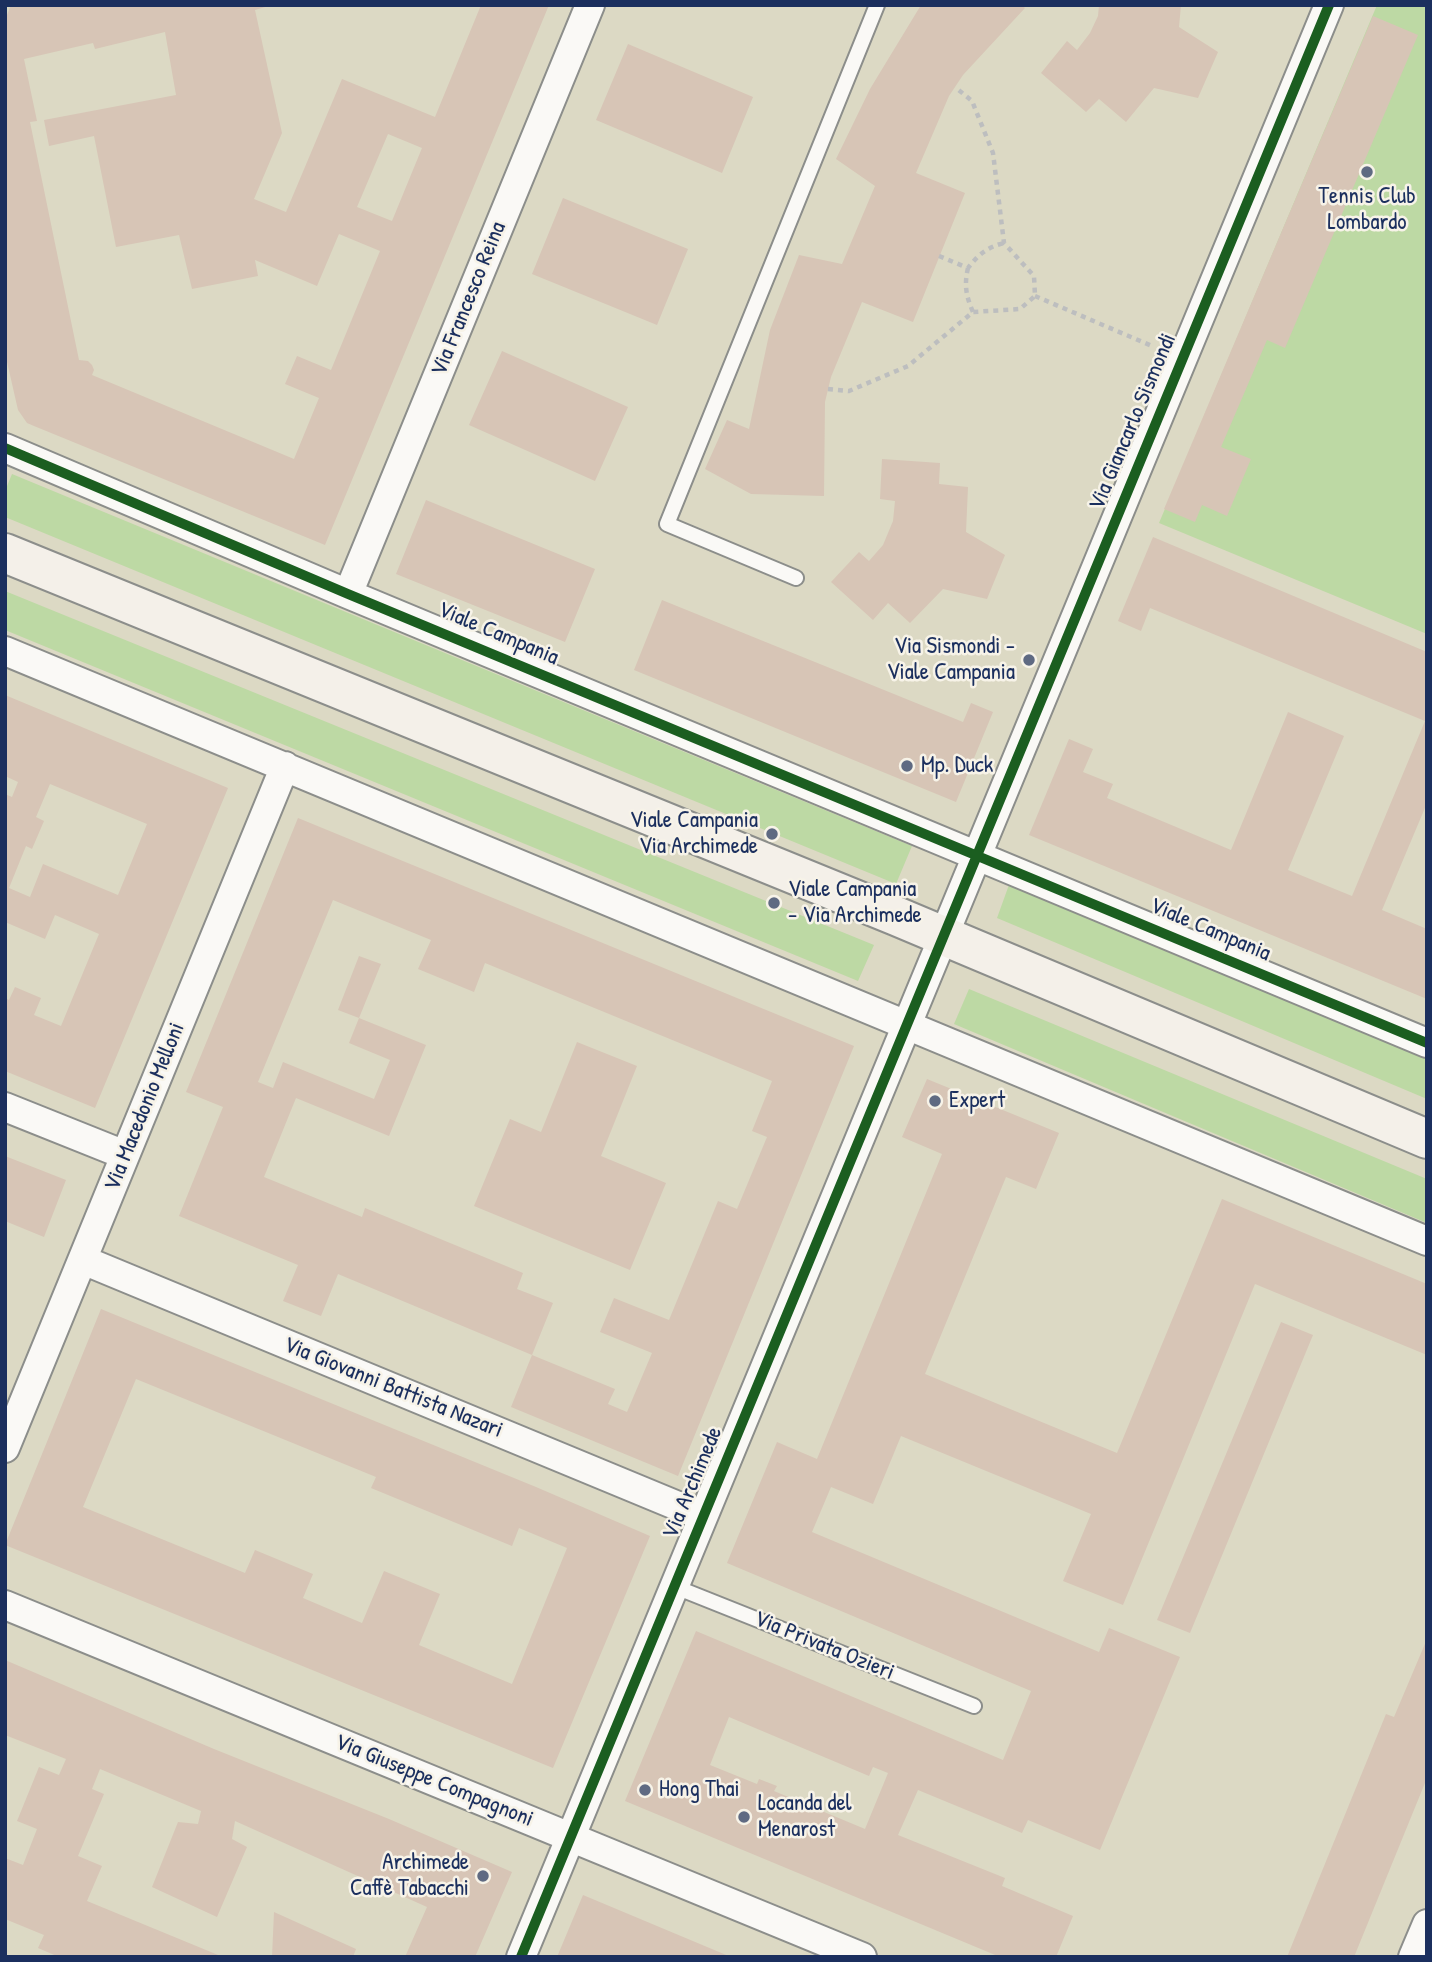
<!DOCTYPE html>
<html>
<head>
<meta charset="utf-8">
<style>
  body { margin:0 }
  #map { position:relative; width:1432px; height:1962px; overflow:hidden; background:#dcd9c4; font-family:"Patrick Hand",sans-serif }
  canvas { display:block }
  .frame { position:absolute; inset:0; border:7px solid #1b2f5e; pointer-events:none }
</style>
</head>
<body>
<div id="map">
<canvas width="1432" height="1962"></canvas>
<div class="frame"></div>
</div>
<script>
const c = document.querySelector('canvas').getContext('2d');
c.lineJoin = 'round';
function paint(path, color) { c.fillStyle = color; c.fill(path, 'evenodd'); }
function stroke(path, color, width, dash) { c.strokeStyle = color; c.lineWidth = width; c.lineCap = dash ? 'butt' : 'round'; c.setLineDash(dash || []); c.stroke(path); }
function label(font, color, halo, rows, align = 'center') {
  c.font = font + ' "Patrick Hand",sans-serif'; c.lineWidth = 5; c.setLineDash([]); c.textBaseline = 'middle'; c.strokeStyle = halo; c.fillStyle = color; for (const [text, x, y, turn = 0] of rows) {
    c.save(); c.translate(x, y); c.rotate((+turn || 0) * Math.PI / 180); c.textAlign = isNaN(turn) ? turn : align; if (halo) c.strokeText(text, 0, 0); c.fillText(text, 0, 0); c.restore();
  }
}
paint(new Path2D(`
  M1377 5H1427V634L1159 523Z
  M12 474 912 846 896 884 5 517V491Z
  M5 591 874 945 858 981 5 630Z
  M1010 882 1427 1056V1099L997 918Z
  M969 989 1427 1179V1223L954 1024Z`), '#bdd9a4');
paint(new Path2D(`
  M11 5H272L255 10 282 133 254 199 286 212 342 79 435 117 481 5H549L325 545 34 426 27 423 18 410 5 353V20ZM165 32 176 95 44 120 49 146 94 136 116 247 179 235 192 289 258 276 255 260 317 286 339 234 380 251 331 370 297 356 285 384 319 398 294 459 92 375 94 370 92 365 88 361 79 360 30 122 37 121 24 59 93 43 95 49ZM388 134 422 148 392 221 357 207Z
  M921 5H1022L1025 8 963 75 949 96 916 173 965 193 913 322 862 302 831 377 825 402 824 496 751 494 705 469 727 420 749 429 770 330 799 255 842 264 875 186 836 159 870 89Z
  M1099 5H1181L1179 27 1218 52 1198 98 1154 88 1126 122 1099 99 1086 112 1041 73 1067 41 1077 50 1090 33 1098 16Z
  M1373 16 1418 35 1285 348 1267 340 1221 447 1251 459 1227 516 1202 505 1195 522 1164 509Z
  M628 44 753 97 722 173 596 120Z
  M563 198 688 249 657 325 532 274Z
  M502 351 628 407 595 481 469 425Z
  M882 459 940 463 939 484 968 487 966 532 1005 555 987 599 943 589 910 623 888 603 873 620 831 582 859 552 869 561 883 545 893 521 895 501 880 499Z
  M426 500 595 569 565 642 396 574Z
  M1153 537 1427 652V803L1382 910 1427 929V999L1029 835 1069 739 1093 749 1083 772 1113 784 1107 798 1231 850 1288 712 1344 736 1288 870 1352 896 1425 721 1150 608 1141 631 1118 621Z
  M662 600 963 722 971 703 993 712 956 802 634 670Z
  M5 695 228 788 95 1108 5 1071V998L9 1000 15 987 41 998 34 1015 61 1026 99 934 55 915 45 939 5 922V794L12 797 18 782 5 776ZM50 784 147 824 118 895 43 864 30 897 9 888 26 846 32 849 44 821 36 817Z
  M298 818 854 1046 678 1476 511 1407 532 1355 615 1389 608 1404 627 1412 652 1353 600 1332 614 1298 669 1320 718 1201 737 1209 767 1137 752 1131 772 1081 485 963 474 992 418 969 431 940 333 900 258 1082 273 1088 283 1062 374 1099 390 1060 349 1043 359 1018 338 1010 359 956 381 964 359 1018 426 1045 389 1136 296 1098 264 1177 362 1217 365 1208 523 1273 517 1289 553 1303 532 1355 338 1274 321 1316 283 1301 298 1265 179 1216 223 1107 186 1092Z
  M577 1042 637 1066 601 1156 666 1183 630 1270 474 1206 510 1119 541 1132Z
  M927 1079 1059 1133 1036 1189 1006 1177 925 1374 1117 1453 1222 1199 1427 1284V1355L1255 1284 1123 1605 1063 1581 1091 1514 901 1436 873 1504 831 1487 812 1532 1099 1652 1109 1628 1180 1657 1100 1850 1028 1820 1022 1833 918 1790 898 1835 1005 1878 1002 1886 1073 1916 1056 1957H1000L625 1801 696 1631 1003 1760 1031 1691 727 1563 777 1442 817 1459 942 1154 902 1137ZM729 1717 869 1776 873 1767 888 1773 865 1829 774 1791 777 1786 759 1779 757 1784 710 1765Z
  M5 1156 66 1180 44 1237 5 1221Z
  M101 1309 536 1487 650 1536 553 1768 5 1545ZM136 1379 376 1477 371 1488 512 1546 519 1528 567 1548 512 1684 419 1645 440 1594 384 1571 362 1623 303 1598 313 1574 255 1550 245 1573 83 1507Z
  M1281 1322 1313 1335 1190 1633 1157 1620Z
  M1427 1639V1778L1354 1957H1287L1386 1714 1394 1717Z
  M5 1660 214 1749 389 1819 512 1872 475 1957H405L427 1907 235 1821 232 1839 247 1847 217 1917 152 1887 178 1822 198 1824 201 1811 100 1769 92 1789 104 1794 78 1856 102 1866 87 1901 223 1957H59L38 1948 44 1935 5 1919V1858L23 1865 37 1829 17 1821 39 1767 59 1775 66 1759 5 1735Z
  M583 1895 731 1957H557Z
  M274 1912 356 1949 353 1957H272Z`), '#d7c5b6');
const lane = new Path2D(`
  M796 578 667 524 877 5
  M673 1586 974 1706`);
const street = new Path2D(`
  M5 448 348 594 1427 1043
  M348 594 590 5
  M5 651 1427 1241
  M5 1107 125 1155
  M83 1260 702 1516
  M5 1448 285 766
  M5 1605 862 1957
  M521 1957 1329 5
  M1413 1957 1427 1924`);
const secondary = new Path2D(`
  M5 553 896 916 1427 1139`);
stroke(lane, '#8c8e8b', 18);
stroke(street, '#8c8e8b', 32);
stroke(secondary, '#8c8e8b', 42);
stroke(new Path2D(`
  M939 256 968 268C978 255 987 247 1004 243
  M968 268C964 285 966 296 973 312
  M1035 296 1152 346
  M828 389 849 391 908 366 973 312 1020 309 1035 296 1034 276 1004 243 993 153 972 101 955 87`), '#bdbebf', 4.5, [5, 5]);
stroke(lane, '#faf9f6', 14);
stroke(street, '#faf9f6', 28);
stroke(secondary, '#f4f0e9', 38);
stroke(new Path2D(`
  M5 448 348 594 1427 1043
  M521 1957 1329 5`), '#1b5e20', 10);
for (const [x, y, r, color] of [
  [1367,172,7,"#5f6a82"],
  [1029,660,7,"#5f6a82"],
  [907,766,7,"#5f6a82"],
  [772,834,7,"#5f6a82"],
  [774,903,7,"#5f6a82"],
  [935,1101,7,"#5f6a82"],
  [645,1790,7,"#5f6a82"],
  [744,1817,7,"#5f6a82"],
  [483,1876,7,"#5f6a82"]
]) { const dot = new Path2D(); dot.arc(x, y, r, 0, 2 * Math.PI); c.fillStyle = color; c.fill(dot); stroke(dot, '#f7f3e8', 2.5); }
label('23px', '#1b2f5e', '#f7f3e8', [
  ["Tennis Club",1367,197,"center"],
  ["Lombardo",1367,223,"center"],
  ["Via Sismondi -",1015,647,"right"],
  ["Viale Campania",1015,673,"right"],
  ["Mp. Duck",921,766],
  ["Viale Campania",758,821,"right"],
  ["Via Archimede",758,847,"right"],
  ["Viale Campania",788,890],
  ["- Via Archimede",788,916],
  ["Expert",949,1101],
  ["Hong Thai",659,1790],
  ["Locanda del",758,1804],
  ["Menarost",758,1830],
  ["Archimede",469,1863,"right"],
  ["Caffè Tabacchi",469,1889,"right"]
], 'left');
label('23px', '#1b2f5e', '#f7f3e8', [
  ["Via Francesco Reina",469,299,-68],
  ["Via Giancarlo Sismondi",1133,422,-67],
  ["Viale Campania",498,634,23],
  ["Viale Campania",1210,930,23],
  ["Via Macedonio Melloni",145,1107,-68],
  ["Via Giovanni Battista Nazari",393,1388,22],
  ["Via Archimede",693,1483,-67],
  ["Via Privata Ozieri",824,1646,22],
  ["Via Giuseppe Compagnoni",434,1781,22]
]);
</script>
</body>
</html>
